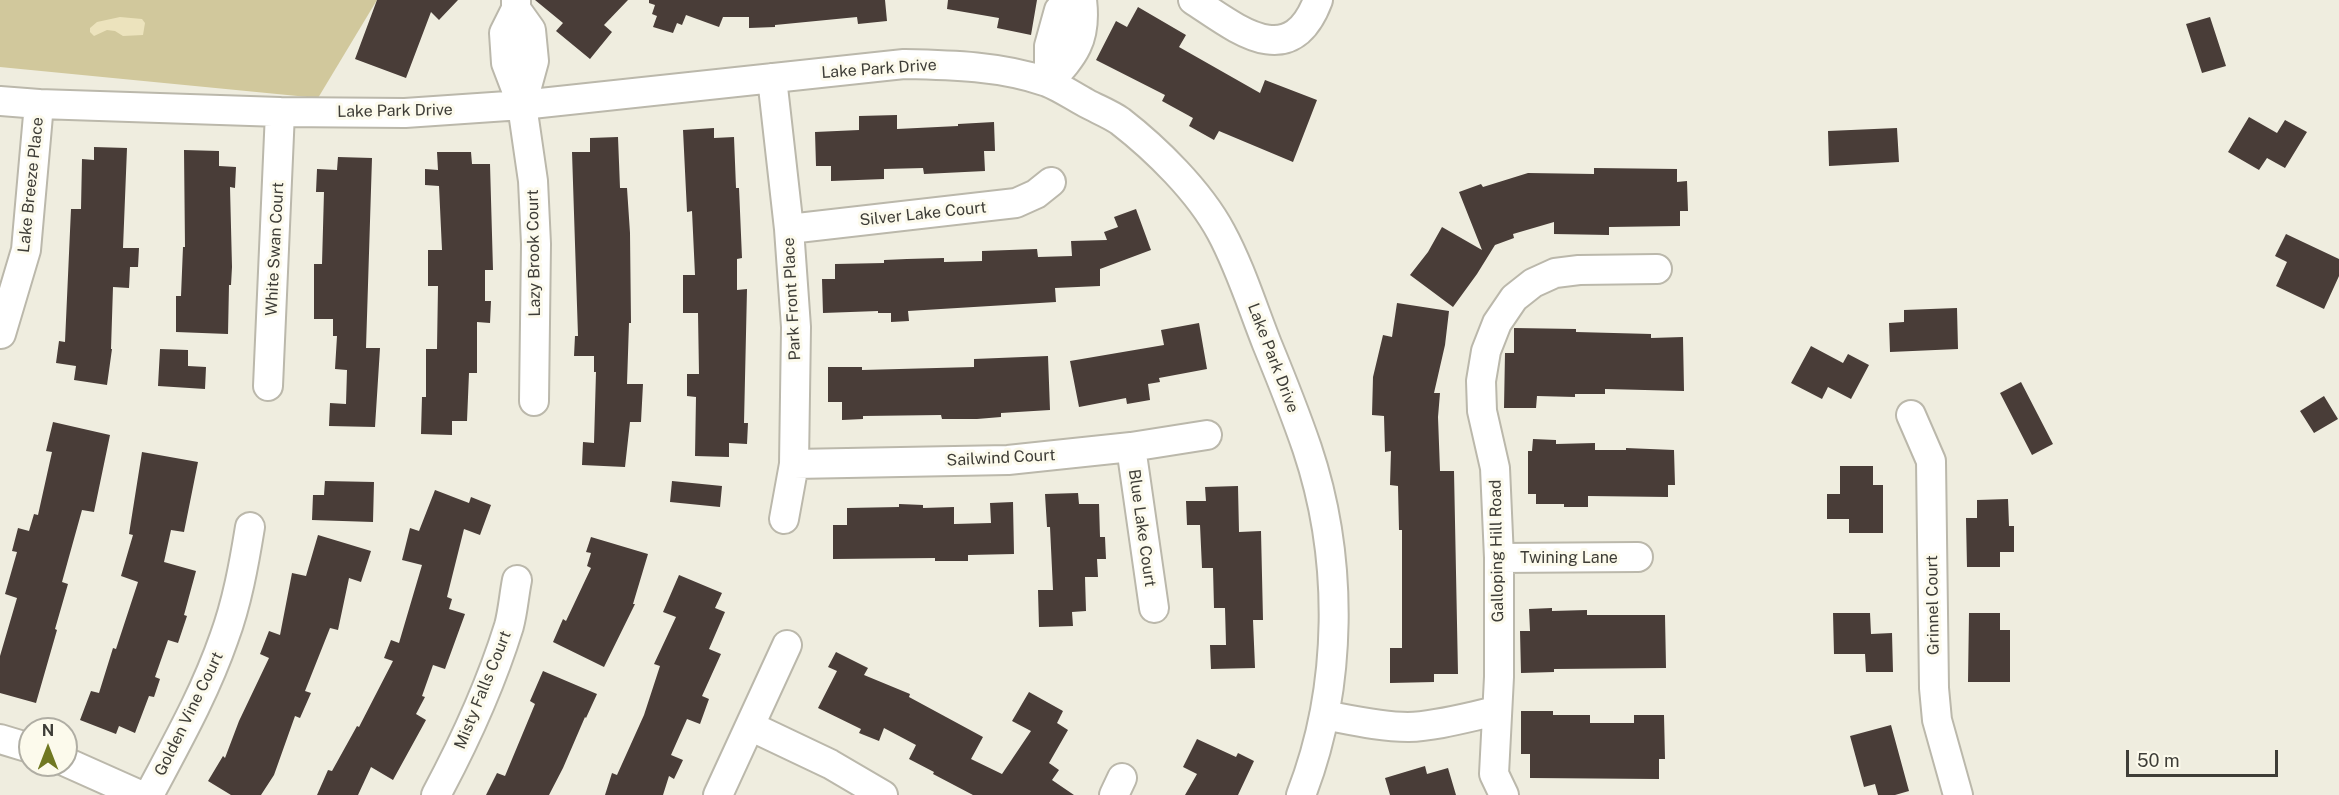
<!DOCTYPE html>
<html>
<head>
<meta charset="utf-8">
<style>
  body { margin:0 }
  #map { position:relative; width:2339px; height:795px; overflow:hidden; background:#efeddf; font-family:"Public Sans",sans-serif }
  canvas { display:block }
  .north { position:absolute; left:18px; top:717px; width:60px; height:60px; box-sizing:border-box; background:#fcfaec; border:2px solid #b0aea4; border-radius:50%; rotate:0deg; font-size:16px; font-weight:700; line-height:24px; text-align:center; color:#3e3d37 }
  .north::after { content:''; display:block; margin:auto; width:21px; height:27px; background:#707822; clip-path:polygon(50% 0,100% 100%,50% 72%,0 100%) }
  .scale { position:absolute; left:2126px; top:750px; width:152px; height:27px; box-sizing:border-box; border:3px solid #3e3d37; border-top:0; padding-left:8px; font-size:18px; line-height:21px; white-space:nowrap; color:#3e3d37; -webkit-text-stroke:4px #fcfaec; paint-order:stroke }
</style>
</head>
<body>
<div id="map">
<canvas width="2339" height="795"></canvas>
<div class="north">N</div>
<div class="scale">50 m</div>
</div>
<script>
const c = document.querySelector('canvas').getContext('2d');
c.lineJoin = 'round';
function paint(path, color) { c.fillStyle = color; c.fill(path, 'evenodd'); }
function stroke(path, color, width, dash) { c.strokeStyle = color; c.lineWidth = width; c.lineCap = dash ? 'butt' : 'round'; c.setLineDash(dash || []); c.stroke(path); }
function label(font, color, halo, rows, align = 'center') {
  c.font = font + ' "Public Sans",sans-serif'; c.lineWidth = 6; c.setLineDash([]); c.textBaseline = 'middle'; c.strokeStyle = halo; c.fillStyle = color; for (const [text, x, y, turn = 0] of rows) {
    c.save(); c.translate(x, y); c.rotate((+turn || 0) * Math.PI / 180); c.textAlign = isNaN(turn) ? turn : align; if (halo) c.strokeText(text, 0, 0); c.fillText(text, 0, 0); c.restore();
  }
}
paint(new Path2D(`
  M0 0H377L318 98 0 67Z`), '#d1c89c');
paint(new Path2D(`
  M120 17 142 19 145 23 143 35 123 36 115 31 107 30 94 36 90 32V28L97 22Z`), '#ece3bd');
paint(new Path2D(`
  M377 0H458L439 20 431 12 406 78 355 59Z
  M535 0H628L604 25 612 32 590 59 556 31 563 23Z
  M649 0H885L887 21 858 24 857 17 775 25V27L749 28V17H723L719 27 686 15 682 25 677 23 673 33 653 27 657 16 652 14 655 5 649 3Z
  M948 0H1037L1031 35 997 28 999 18 947 9Z
  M1138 7 1186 35 1179 47 1260 93 1265 80 1317 100 1293 162 1219 131 1214 140 1189 126 1193 118 1162 101 1165 95 1096 60 1116 21 1127 27Z
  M2210 17 2226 66 2202 73 2186 24Z
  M897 115V129L958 126V124L994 122 995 151H984L985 171 924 174 923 168 884 169V179L831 181V166H816L815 132 859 130V116Z
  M2249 117 2277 133 2285 120 2307 132 2285 168 2267 158 2259 170 2228 152Z
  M714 128V138L734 137 736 188H739L742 258 737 259V290L747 289 744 423H748L747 444 729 443V457L695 456 696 397 687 396V374H699L698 313H683V275H695L692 211 687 212 683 130Z
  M1897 128 1899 162 1829 166 1828 131Z
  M618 137 620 188H627L630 233 631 323H629L627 384H643L641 422H630L625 467 582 465 583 442 594 443 596 372H594V356H574L575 336H578L572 152H590V138Z
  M94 147 127 148 123 248H139L138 267H130L129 288 113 287 111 349H112L107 385 74 380 76 366 56 363 59 341 65 342 71 209H81L82 159 94 160Z
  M184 150 219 151V166L236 167 235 188 230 187 232 267 231 285H229L228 334 176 332V296H181L183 247H185Z
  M437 152H471L472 164H490L493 270H485V301H491L490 323 477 322V373H469L467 421H452V435L421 434 422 397H426V349H437L438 286H428V250H442L439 186 425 185V169L438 170Z
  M338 157 372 158 366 348H380L375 427 329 426 330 403 346 404 347 370 335 369 337 336H333V319H314V264H322L324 192H316L317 169 337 170Z
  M1594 168 1677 169V182L1687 181 1688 211H1680V226L1609 227V235L1554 234V222L1513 234 1514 238 1495 245 1477 274 1453 307 1410 275 1428 252 1442 227 1482 250 1459 192 1481 184 1483 187 1528 173 1594 174Z
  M1136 209 1151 250 1100 269V286L1055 288 1056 302 908 311 909 321 891 322V313H878V311L823 313 822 279H835V264L884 263V260L907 259 944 258V262L982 261V251L1037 249 1038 257 1072 256 1071 241 1107 240 1104 232 1118 227 1114 217Z
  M2286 234 2339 259V276L2324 309 2276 286 2287 262 2275 256Z
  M1397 303 1449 311 1445 345 1434 393H1440L1438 417 1440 471H1454L1458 674H1434V682L1390 683V648H1402V530H1399L1398 486 1390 485 1391 451 1385 452 1384 416 1372 415 1373 377 1383 335 1392 337Z
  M1957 308 1958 349 1890 352 1889 323 1904 322V310Z
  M1199 323 1207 369 1159 378 1160 382 1148 384 1150 400 1127 404 1126 398 1079 407 1070 361 1164 345 1161 330Z
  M1514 328 1576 329V332L1651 334V338L1683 337 1684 391 1605 389V394H1575V397L1537 396 1536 408H1504L1505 353H1514Z
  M1811 346 1843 363 1848 354 1869 365 1851 399 1828 387 1822 399 1791 383Z
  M160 349 188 350V366L206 367 205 389 158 386Z
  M1048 356 1050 410 1001 413V417L977 419H942L941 415 863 416V419L842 420V402H828V367H862V370L974 367V359Z
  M2021 382 2053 444 2032 455 2000 393Z
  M2324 396 2338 419 2314 433 2300 411Z
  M53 422 110 435 94 512 82 510 62 582 68 584 55 629 57 630 36 703 0 693V656L17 598 5 594 17 552 12 551 18 528 29 531 34 514 38 515 52 452 46 451Z
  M1533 439 1556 440V444L1595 443V450H1626V448L1674 450 1675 485H1668V497L1588 496V507H1564V504H1536V494H1528V451H1532Z
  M142 452 198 462 184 532 171 530 164 562 196 571 184 615 187 616 178 643 168 640 155 677 160 679 154 697 149 696 135 733 119 726 116 734 80 720 91 691 99 693 113 648 116 649 138 582 121 576 133 535 129 534Z
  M1840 466H1873V485H1883V533H1849V519H1827V494H1840Z
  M325 481 374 482 373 522 312 520 313 495H324Z
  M672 481 722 486 720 507 670 502Z
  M1238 486 1239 532 1261 531 1263 620H1253L1255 668 1211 669 1210 645H1226L1225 608H1214L1213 568H1202L1200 525H1187L1186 501H1206L1205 487Z
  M435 490 469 503 471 497 491 505 480 535 464 529 447 597 452 599 449 609 465 614 445 669 433 665 422 696 425 697 416 714 426 720 393 780 371 767 358 795H317L328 770 332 771 357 726 359 727 393 661 384 658 391 640 399 643 422 565 402 560 410 528 419 531Z
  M1078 493 1079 504H1099L1100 537H1105L1106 559H1097L1098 577H1085L1086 611 1072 612 1073 626 1039 627 1038 590H1053L1050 527H1047L1045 494Z
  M2008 499 2009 526H2014V552H2000V567H1967L1966 518H1977V500Z
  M1013 502 1014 554 968 555V561H935V558L833 559V525H847V508L899 507V504L923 505V508L954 507V524L991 523 990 503Z
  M318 535 371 551 361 582 349 578 338 630 330 628 305 691 311 693 300 718 295 716 274 775 261 795H231L208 781 223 756 225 758 239 721 269 658 260 654 269 631 280 635 292 573 306 576Z
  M591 537 648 554 633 604H635L604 667 553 642 563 619 566 621 591 568 587 566 591 553 586 552Z
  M679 575 722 593 715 608 725 612 709 649 721 654 702 696 709 699 700 724 687 719 671 755 683 760 674 779 669 776 663 795H605L612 773 617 775 644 715 660 666 654 664 676 617 663 612Z
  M1552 608V611L1587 610V615H1665L1666 668 1554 669V672L1521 673 1520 631H1530L1529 609Z
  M1833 613H1870L1871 634 1892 633 1893 672H1866L1865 654H1834Z
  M1969 613H2000V630H2010V682H1968Z
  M836 652 868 668 864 675 910 694 909 697 983 737 971 759 1002 774 1031 731 1012 721 1029 692 1063 711 1057 723 1068 730 1049 763 1059 770 1052 780 1074 795H973L933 774 934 772 909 759 916 745 884 728 879 741 859 733 861 729 818 708 837 671 828 667Z
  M543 671 597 694 586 718 585 717 563 768 549 795H486L497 773 505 776 535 704 530 701Z
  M1521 711H1553V715H1590V723H1634V715H1664L1665 759H1659V779L1530 778V754H1521Z
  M1891 725 1909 791 1895 795H1878L1875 784 1864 787 1850 736Z
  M1197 739 1236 757 1238 753 1254 761 1238 795H1185L1197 774 1183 767Z
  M1425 766 1427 774 1448 768 1456 795H1390L1385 778Z`), '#493d38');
const minor = new Path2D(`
  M516 0V9L504 33 506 63 522 105 533 181 536 244 534 401
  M1193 0C1236 28 1290 74 1318 0
  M516 9 531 30 534 61 522 105
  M772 78 789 229 796 327 794 464 784 519
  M1049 82C1074 55 1087 40 1082 0
  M1049 82V46L1059 10 1075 0
  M0 101 39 104 280 112 405 113 522 105 904 64C951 65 1001 66 1047 82 1060 87 1073 96 1086 103 1097 109 1110 114 1120 121 1156 149 1199 191 1221 232 1240 267 1252 306 1267 344 1281 378 1295 413 1307 448 1344 558 1343 687 1301 795
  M789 229 1016 203 1036 194 1051 182
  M1 334 26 250 39 104
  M268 386 280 112
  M1911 415 1931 461 1934 688 1937 720 1958 795
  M1131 447 1154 608
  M794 464 1008 460 1131 447 1207 435
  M1499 558 1638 557
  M1324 715C1351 720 1380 727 1408 727 1438 726 1468 717 1497 711
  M750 726 830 764 883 795
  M0 739 30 748
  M66 762 140 795
  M149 795C176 744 205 693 224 638 237 603 244 564 250 527
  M436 795C465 741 491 684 509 626 513 611 514 595 517 580
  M718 795 787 645
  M1114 795 1122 778
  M1504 795 1494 774 1499 677V558L1495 468 1482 411 1481 381 1486 351 1497 323 1514 298 1533 283 1555 273 1579 270 1657 269`);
stroke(minor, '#bbb8ab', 32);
stroke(minor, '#fff', 28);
label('16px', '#3e3d37', '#fcfaec', [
  ["Lake Park Drive",879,69,-4],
  ["Lake Park Drive",395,111,-1],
  ["Lake Breeze Place",31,185,-84],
  ["Silver Lake Court",923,214,-6],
  ["White Swan Court",275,249,-87],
  ["Lazy Brook Court",534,253,-91],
  ["Park Front Place",792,299,-93],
  ["Lake Park Drive",1273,358,69],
  ["Sailwind Court",1001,458,-3],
  ["Blue Lake Court",1142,528,82],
  ["Galloping Hill Road",1497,551,-91],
  ["Twining Lane",1569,558],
  ["Grinnel Court",1933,605,-91],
  ["Misty Falls Court",483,690,-68],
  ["Golden Vine Court",189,714,-64]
]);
</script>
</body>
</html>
